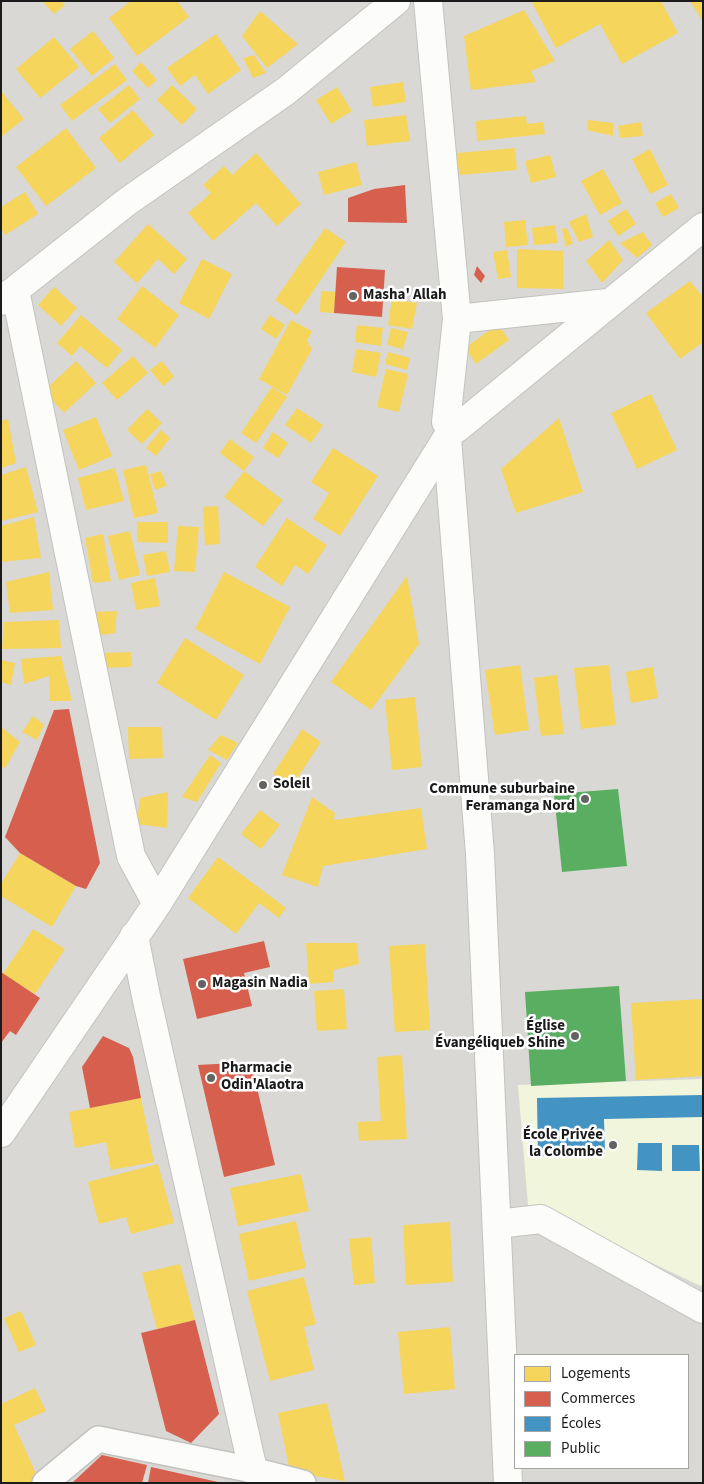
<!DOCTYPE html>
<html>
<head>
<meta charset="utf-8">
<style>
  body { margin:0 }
  #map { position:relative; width:704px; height:1484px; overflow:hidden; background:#eae9e2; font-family:"Source Sans 3",sans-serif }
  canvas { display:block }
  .frame { position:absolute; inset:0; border:2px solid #1b1b1b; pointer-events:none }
  .legend { position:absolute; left:514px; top:1354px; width:175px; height:115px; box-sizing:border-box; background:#fff; border:1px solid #a4a4a4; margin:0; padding:6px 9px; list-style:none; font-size:15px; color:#1b1b1b }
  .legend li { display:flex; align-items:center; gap:10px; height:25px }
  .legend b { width:25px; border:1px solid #a4a4a4 }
</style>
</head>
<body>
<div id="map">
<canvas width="704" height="1484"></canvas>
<div class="frame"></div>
<ul class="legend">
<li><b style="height:14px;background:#f6d55c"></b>Logements</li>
<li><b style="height:14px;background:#d6604d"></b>Commerces</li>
<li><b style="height:14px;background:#4393c3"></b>Écoles</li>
<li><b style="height:14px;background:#5aae61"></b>Public</li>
</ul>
</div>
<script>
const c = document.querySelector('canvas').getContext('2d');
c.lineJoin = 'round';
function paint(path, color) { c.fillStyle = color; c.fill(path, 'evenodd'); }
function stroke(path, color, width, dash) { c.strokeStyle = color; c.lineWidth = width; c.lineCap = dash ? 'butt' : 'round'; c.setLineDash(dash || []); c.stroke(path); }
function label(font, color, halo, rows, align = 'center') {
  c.font = font + ' "Source Sans 3",sans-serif'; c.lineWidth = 5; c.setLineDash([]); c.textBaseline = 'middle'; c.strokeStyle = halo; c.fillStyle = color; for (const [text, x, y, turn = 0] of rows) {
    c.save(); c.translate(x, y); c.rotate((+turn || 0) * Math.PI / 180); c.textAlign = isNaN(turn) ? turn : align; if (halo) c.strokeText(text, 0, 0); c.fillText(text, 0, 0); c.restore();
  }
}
paint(new Path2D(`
  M1 1H703V1483H1ZM515 1355H688V1468H515Z`), '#d9d8d4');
paint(new Path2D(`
  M703 1079V1287L528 1205 518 1085Z`), '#f1f5db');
paint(new Path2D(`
  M42 1H61L65 5 54 14Z
  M131 1H177L189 17 137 56 109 18Z
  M536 1H661L678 33 622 64 600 24 556 48 532 3Z
  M690 1H703V22Z
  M524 10 555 61 531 71 536 82 471 90 464 36Z
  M260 11 298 44 267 68 242 36Z
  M93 31 114 58 92 76 70 49Z
  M216 34 241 70 208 94 195 75 180 86 167 68Z
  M54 37 79 67 40 98 16 69Z
  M254 55 266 73 253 78 243 58Z
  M141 62 157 80 148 88 132 71Z
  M115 64 127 80 72 121 60 105Z
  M403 82 406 102 373 107 370 87Z
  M129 85 140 99 110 123 98 109Z
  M172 85 197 109 182 125 157 100Z
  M337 87 352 111 331 124 316 100Z
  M1 91 24 119 1 137Z
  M133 110 154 135 120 163 99 138Z
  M406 115 410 141 367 146 364 120Z
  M526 116 527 124 543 122 545 134 477 141 476 121Z
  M588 120 613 123V136L587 130Z
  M641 122 643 136 620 138 618 126Z
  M66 128 96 168 46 206 16 167Z
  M515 148 517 170 459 175 457 153Z
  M650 149 668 185 650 194 632 159Z
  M256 153 301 204 277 226 256 203 213 241 188 213 211 193 203 185 224 166 232 175Z
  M550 155 556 177 531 183 525 161Z
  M356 162 362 185 324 195 318 172Z
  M603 169 622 203 600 215 581 181Z
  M25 192 38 214 5 235 1 228V207Z
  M671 194 679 208 663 217 655 203Z
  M626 209 636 224 618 236 608 221Z
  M586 214 593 237 579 242 569 222Z
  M525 220 528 245 506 247 504 222Z
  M148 224 187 259 174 274 158 259 137 283 114 262Z
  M555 225 558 243 534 245 532 228Z
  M325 228 346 242 297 315 275 300Z
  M567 228 573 243 566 247 562 229Z
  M643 232 652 245 637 258 620 243Z
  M609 240 623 260 602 283 586 261Z
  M517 249 563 251V289L517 288Z
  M507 250 511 277 498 279 493 252Z
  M202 259 232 274 209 319 179 303Z
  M690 281 703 297V342L680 359 646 313Z
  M142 286 179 315 155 348 117 319Z
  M54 287 77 308 61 326 38 305Z
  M321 291 336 292 334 313 320 312Z
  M392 299 417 303 412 329 388 325Z
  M81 315 122 350 107 368 80 346 72 356 57 343Z
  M270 315 285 325 276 339 261 329Z
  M291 320 312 331 307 341 312 349 287 395 259 379Z
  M498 324 509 340 476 364 465 348Z
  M357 325 383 328 381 346 355 342Z
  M391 328 408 332 403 349 387 345Z
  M356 349 381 353 376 377 352 372Z
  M388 352 410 358 407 370 385 364Z
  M133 356 148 373 117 400 102 383Z
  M76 361 96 383 64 413 44 391Z
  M162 361 174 377 163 386 150 370Z
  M386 369 408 374 399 412 377 407Z
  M272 387 287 397 256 443 241 433Z
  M651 394 677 450 637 469 611 413Z
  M297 408 323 425 311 443 285 425Z
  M147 409 162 423 142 444 127 430Z
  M96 417 112 456 79 470 63 430Z
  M559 418 583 492 516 513 501 469Z
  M8 419 16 463 1 468V421Z
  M161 430 170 438 156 456 146 448Z
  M273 432 288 443 278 458 263 448Z
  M230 439 254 457 244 471 220 453Z
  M333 448 378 476 340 536 313 519 329 493 311 482Z
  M146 465 158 513 134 518 123 470Z
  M26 467 38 512 1 521V475Z
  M115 468 124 501 86 510 78 478Z
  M161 471 167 486 155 490 150 474Z
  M244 471 283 500 263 526 224 497Z
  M218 506 220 544 205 545 203 507Z
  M34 517 41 558 1 562V526Z
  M287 518 327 545 308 574 295 565 282 586 255 567Z
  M137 522H168V543L137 542Z
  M178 526 199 527 195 572 174 571Z
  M130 531 140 575 119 580 108 536Z
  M103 534 111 581 93 583 85 538Z
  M166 551 170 572 147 576 143 555Z
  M49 572 53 610 10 613 6 582Z
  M224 572 290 607 260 664 195 629Z
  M407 576 419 644 371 710 331 682Z
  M155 578 160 606 136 610 131 583Z
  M117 611 115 633 96 636 95 612Z
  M59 620 61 648 2 649 4 622Z
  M185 638 244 675 216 720 157 683Z
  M131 652 132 667 100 668 99 653Z
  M61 656 72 701H50L49 676 24 684 21 659Z
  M1 660 15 663 11 685 1 682Z
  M520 665 529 730 495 735 485 670Z
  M609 665 616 725 581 729 574 668Z
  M653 667 658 698 631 703 626 672Z
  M557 675 564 734 541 736 534 678Z
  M415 697 422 767 392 770 385 700Z
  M33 716 44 725 37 740 22 732Z
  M1 727 20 742 5 768 1 766Z
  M128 727H162L163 758 129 759Z
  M302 729 321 742 292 786 273 774Z
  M221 735 238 743 227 760 208 750Z
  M210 755 221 763 197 802 182 797Z
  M168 792 167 828 137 824 140 798Z
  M312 797 335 813 334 820 421 808 427 849 323 866 318 887 282 875Z
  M260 810 280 825 261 849 241 834Z
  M20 853 76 886 52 927 1 896V884Z
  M218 857 286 908 279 918 259 903 236 934 188 898Z
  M33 929 65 949 35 994 3 974Z
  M306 943H357L359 964 334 970 333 982 309 984Z
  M425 944 430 1030 395 1032 389 946Z
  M344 989 347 1029 317 1031 314 991Z
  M703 999V1076L636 1080 631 1003Z
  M402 1055 407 1139 359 1141 358 1122 381 1121 377 1057Z
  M141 1098 154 1162 111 1170 106 1142 75 1148 69 1112Z
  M158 1164 174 1223 131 1234 126 1217 99 1224 88 1182Z
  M301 1174 309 1211 238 1226 230 1188Z
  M296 1221 306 1268 249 1281 239 1234Z
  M450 1222 453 1282 406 1285 403 1225Z
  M371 1237 375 1283 354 1285 349 1239Z
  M180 1264 195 1320 157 1329 142 1273Z
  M304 1277 316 1324 304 1327 314 1370 270 1381 247 1291Z
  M21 1311 36 1345 19 1352 4 1318Z
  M450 1327 455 1389 404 1394 398 1332Z
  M35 1388 46 1411 14 1425 38 1478 33 1483H1V1404Z
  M327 1403 345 1481 290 1472 278 1413Z`), '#f6d55c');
paint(new Path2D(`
  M405 185 407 223 348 222V198L374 189Z
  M477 266 485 276 481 283 474 275Z
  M337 267 385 270 382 317 334 313Z
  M69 709 100 863 86 889 76 886 20 853 5 837 54 710Z
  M264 941 270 967 244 973 252 1006 197 1019 183 959Z
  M1 972 40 998 16 1035 10 1031 1 1043Z
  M103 1036 129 1048 133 1057 141 1098 90 1108 82 1067Z
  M251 1062 275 1165 224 1177 198 1065Z
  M195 1320 219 1414 191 1443 166 1431 141 1333Z
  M102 1455 147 1465 142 1483H72Z
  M151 1467 218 1482V1483H148Z`), '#d6604d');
paint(new Path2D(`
  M703 1095V1117L604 1119 605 1154 538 1156 537 1098Z
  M638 1143H662V1171L637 1170Z
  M672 1145H699L700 1171H672Z`), '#4393c3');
paint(new Path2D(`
  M618 789 627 866 562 872 554 794Z
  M619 986 626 1081 531 1086 525 992Z`), '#5aae61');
const pedestrian = new Path2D(`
  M45 1483 98 1439 253 1470 303 1483`);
const minor = new Path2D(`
  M15 290 131 856 157 904
  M1 301 128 201 286 91 396 1
  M457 319 608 303
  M456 429 703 227
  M134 936 146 996 253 1470
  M1 1133 157 904 447 438
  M497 1224 541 1219 703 1309`);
const tertiary = new Path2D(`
  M428 1 457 319 446 422
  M447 438 480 854 508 1483`);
stroke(pedestrian, '#c2c2bf', 28);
stroke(minor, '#c2c2bf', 30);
stroke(tertiary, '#c2c2bf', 30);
stroke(pedestrian, '#fcfcfb', 25);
stroke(minor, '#fcfcfb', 28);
stroke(tertiary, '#fcfcfb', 28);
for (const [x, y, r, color] of [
  [353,296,5,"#636361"],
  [263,785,5,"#636361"],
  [585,799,5,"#636361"],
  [202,984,5,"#636361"],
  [575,1036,5,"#636361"],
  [211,1078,5,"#636361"],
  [613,1145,5,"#636361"]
]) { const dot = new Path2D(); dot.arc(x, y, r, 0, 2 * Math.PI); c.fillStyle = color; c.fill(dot); stroke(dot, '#fff', 2); }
label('bold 15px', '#1b1b1b', '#fff', [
  ["Masha' Allah",363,296],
  ["Soleil",273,785],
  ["Commune suburbaine",575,790,"right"],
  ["Feramanga Nord",575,807,"right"],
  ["Magasin Nadia",212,984],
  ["Église",565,1027,"right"],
  ["Évangéliqueb Shine",565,1044,"right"],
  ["Pharmacie",221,1069],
  ["Odin'Alaotra",221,1086],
  ["École Privée",603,1136,"right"],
  ["la Colombe",603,1153,"right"]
], 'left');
</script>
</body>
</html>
